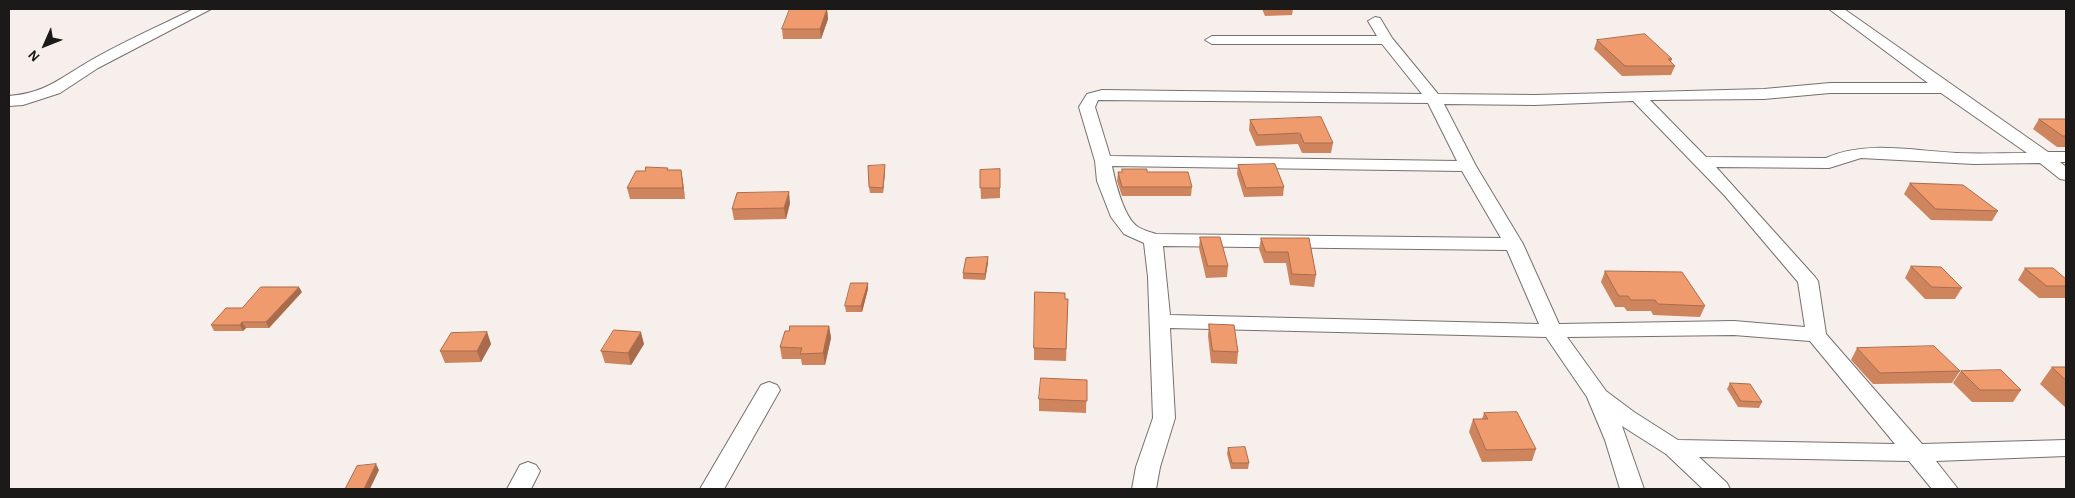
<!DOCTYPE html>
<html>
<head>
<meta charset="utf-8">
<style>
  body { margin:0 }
  #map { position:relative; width:2075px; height:498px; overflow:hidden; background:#f6efeb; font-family:"Alegreya Sans",sans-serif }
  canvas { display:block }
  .frame { position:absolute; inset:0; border:10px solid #1c1a19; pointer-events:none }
  .north { position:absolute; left:20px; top:20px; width:50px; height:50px; -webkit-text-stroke:4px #f6efeb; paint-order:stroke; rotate:226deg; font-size:14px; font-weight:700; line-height:20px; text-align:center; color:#1c1a19 }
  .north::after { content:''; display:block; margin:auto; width:18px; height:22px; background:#1c1a19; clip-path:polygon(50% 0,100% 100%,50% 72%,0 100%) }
</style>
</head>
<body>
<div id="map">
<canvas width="2075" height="498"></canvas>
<div class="frame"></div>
<div class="north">N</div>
</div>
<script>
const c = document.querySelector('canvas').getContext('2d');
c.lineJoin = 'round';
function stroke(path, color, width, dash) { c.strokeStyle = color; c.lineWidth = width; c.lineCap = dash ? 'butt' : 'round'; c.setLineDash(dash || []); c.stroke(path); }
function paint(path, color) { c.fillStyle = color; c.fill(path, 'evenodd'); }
const street = new Path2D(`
  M194 9H211L98 68 60 93 23 105 9 106V96C45 93 59 79 88 62 122 42 159 26 194 9Z
  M1829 9H1844L2048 152H2066V162H2060L2066 167V180L2060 179 2040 163 1974 164 1861 158 1829 168 1716 167 1815 277 1818 281 1826 334 1922 444 2066 440V456L1936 461 1958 489H1932L1909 461 1699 457 1727 483 1730 489H1703L1666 454 1622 426 1644 489H1620L1605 440 1587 397 1546 337 1170 328 1175 418 1160 467 1156 489H1132L1136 467 1153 418 1148 277 1144 243 1124 234 1111 217 1097 181 1095 161 1079 107 1087 94 1102 90 1422 94 1382 44H1212L1205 40 1212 36H1377L1368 21 1375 17 1380 18 1392 38 1438 94 1535 95 1764 89 1830 83H1928ZM1830 93H1941L2027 153C2003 153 1980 154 1957 153 1914 151 1866 140 1826 158L1706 157 1650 100 1764 99ZM1098 100 1428 103 1457 161 1110 156 1095 107ZM1633 101 1725 196 1798 282 1805 327 1734 321 1559 324 1523 244 1476 166 1444 104 1535 105ZM1112 166 1462 171 1501 238 1156 234C1150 232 1143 230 1138 227 1124 218 1115 182 1112 166ZM1163 246 1507 250 1539 324 1170 315ZM1734 335 1810 341 1895 444 1678 440 1634 412 1606 391 1567 337Z
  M769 382 777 385 780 390 724 489H700L761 385Z
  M528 462 536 465 540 471 531 489H507L520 465Z`);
stroke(street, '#77716e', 2);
paint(street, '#fff');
paint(new Path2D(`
  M827 9 828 19 821 39H783L782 29Z
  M1262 9H1293L1292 15 1265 16Z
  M1597 40 1672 59 1671 62 1675 66 1671 75 1622 76 1594 49Z
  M2039 119 2066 120V147H2057L2033 129Z
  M1250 120 1333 143 1331 153H1302L1298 144 1256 146 1249 130Z
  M1238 165 1284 187 1283 196 1244 197 1237 174Z
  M1000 169V198L981 199 980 170Z
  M669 170H681L685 199H630L627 188Z
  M885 171 883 193H870L869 187Z
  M1118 172H1147L1192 187 1191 196H1122L1117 181Z
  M1910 183 1998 211 1992 221 1931 220 1904 194Z
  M790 203 786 219 734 220 732 209Z
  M1200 237 1228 266 1227 277 1206 278 1199 248Z
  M1261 238H1309L1316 275 1314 287 1290 285 1286 263H1264L1259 249Z
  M988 257V263L985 280 963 279V273Z
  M1911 266 1962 288 1955 299H1925L1905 278Z
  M2025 268 2066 279V298H2039L2018 280Z
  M1605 271 1705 306 1700 317 1653 315 1651 311H1627L1624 307H1615L1601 282Z
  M868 283V289L862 312H846L845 306Z
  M302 292 269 328H246L243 331H214L211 325Z
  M1065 299H1068L1066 361 1034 360V348Z
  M1209 324 1238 352 1237 364 1211 363 1208 336Z
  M829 326 831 338 825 365H802L801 359H782L780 347Z
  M487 332 491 344 481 362 445 363 440 351Z
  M644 344 631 365 605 363 601 351Z
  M1857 348 1960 371 1952 383 1873 384 1851 360Z
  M2052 367H2066V408L2040 384Z
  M1961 371 2021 390 2013 402H1972L1953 383Z
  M1087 380 1086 413 1039 411V399Z
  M1730 383 1762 402 1759 408 1738 407 1727 389Z
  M1484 413 1536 449 1532 461 1482 462 1469 432 1473 419H1482Z
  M1228 448 1249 463 1248 469H1231L1227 454Z`), '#ce855e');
paint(new Path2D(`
  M827 9 828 19 821 39 820 29Z
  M885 165V171L883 193V188Z
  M681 170 683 181 685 199 683 188Z
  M789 192 790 203 786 219 784 208Z
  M988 257V263L985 280V274Z
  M868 283V289L862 312 861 306Z
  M299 287 302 292 269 328 266 322Z
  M242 322 246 328 243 331 240 325Z
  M829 326 831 338 825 365 823 353Z
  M487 332 491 344 481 362 477 351Z
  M641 332 644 344 631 365 628 353Z
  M376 464 379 470 370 489H364Z`), '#a86c4c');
const building = new Path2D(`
  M790 9H827L820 29H782Z
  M1645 34 1672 59H1668L1675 66H1625L1597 40Z
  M1321 117 1333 143H1304L1300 133 1258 135 1250 120Z
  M2039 119H2066V136H2063Z
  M1275 164 1284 187 1246 188 1238 165Z
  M885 165 883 188 869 187 868 166Z
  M646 167 668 168 667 170H681L683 188H627L636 171H645Z
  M1000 169V188H980V170Z
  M1122 169H1147V172H1188L1192 187H1122L1118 172H1122Z
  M1910 183 1963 185 1998 211 1936 209Z
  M789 192 784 208 732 209 737 193Z
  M1200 237H1220L1228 266H1208Z
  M1261 238H1309L1316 275 1292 274 1288 252H1266Z
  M988 257 985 274 963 273 966 258Z
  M1911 266 1941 267 1962 288 1932 287Z
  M2025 268H2053L2066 279V286H2047Z
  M1605 271 1682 272 1705 306 1658 304 1655 300H1631L1628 296H1619Z
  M851 283H868L861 306H845Z
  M261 287H299L266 322H242L240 325H211L226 308H242Z
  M1035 292 1065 293V299H1068L1066 349 1034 348Z
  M1209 324 1234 325 1238 352 1213 351Z
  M790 326H829L823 353 800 354 802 348 780 347 785 331H789Z
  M614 330 641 332 628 353 601 351Z
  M487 332 477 351H440L451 333Z
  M1934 346 1960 371 1880 373 1857 348Z
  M2052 367H2066V380Z
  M2001 370 2021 390H1980L1961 371Z
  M1041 378 1087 380V401L1039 399Z
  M1730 383 1750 384 1762 402 1741 401Z
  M1517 412 1536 449 1486 450 1473 419H1488L1484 413Z
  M1245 447 1249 463H1232L1228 448Z
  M376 464 364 489H345L357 466Z`);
paint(building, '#f09b6d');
stroke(building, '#a86c4c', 1);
</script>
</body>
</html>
